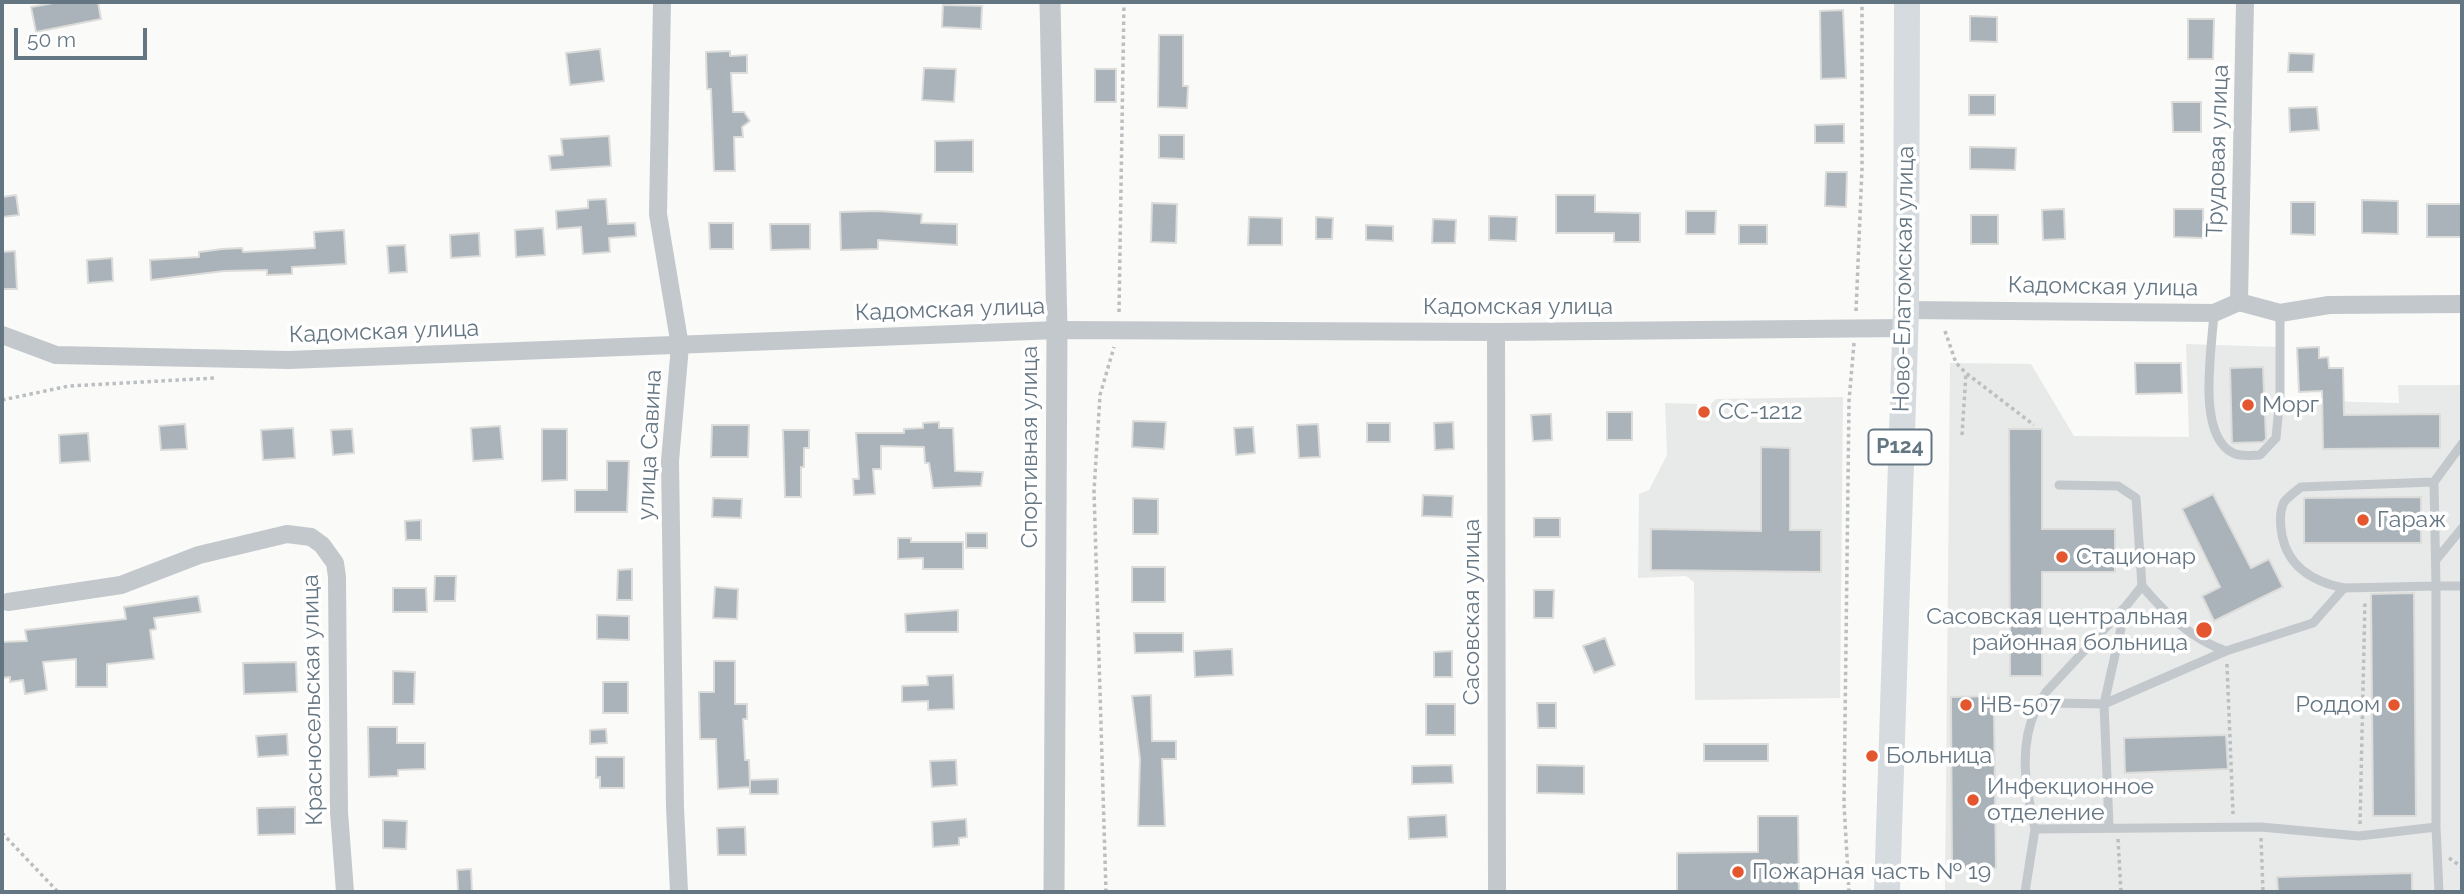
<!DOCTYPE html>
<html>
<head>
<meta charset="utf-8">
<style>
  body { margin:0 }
  #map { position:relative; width:2464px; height:894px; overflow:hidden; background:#fafaf8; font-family:Raleway,sans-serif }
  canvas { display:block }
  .frame { position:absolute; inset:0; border:4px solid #657683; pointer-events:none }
  .scale { position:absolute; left:14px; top:28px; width:133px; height:32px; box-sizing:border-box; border:4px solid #657683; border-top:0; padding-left:9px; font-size:21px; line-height:24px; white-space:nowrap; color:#657683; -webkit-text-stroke:5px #fff; paint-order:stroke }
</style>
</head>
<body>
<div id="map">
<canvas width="2464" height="894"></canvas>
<div class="frame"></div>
<div class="scale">50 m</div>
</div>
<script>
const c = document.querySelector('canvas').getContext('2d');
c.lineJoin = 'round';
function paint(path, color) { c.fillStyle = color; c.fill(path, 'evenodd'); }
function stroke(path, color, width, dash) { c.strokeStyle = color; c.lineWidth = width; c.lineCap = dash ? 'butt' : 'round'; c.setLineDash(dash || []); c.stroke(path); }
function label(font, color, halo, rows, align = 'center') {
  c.font = font + ' Raleway,sans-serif'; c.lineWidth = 7; c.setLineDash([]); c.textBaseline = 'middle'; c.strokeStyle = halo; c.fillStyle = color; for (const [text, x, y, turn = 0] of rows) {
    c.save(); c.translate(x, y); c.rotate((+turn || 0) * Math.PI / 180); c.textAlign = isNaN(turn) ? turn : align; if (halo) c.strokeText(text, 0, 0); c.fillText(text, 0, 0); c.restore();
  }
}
paint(new Path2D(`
  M2186 344 2282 347 2283 400 2399 403 2398 385H2462V892H1945L1950 363 2031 364 2074 436 2189 437Z
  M1843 397 1840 698 1695 700 1694 582 1686 576 1638 578 1639 494 1649 490 1667 455 1665 403 1697 404V420L1710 421 1711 404 1716 399Z`), '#e8e9e9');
const building = new Path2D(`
  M59 2H98L101 19 36 32 31 7Z
  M943 5 982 6 981 29 942 27Z
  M1843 10 1846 78 1821 79 1820 11Z
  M1970 16 1997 17V42L1970 41Z
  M2188 19H2214L2213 59H2188Z
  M1159 35H1183V86H1188L1187 108 1158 107Z
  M600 49 604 81 570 85 566 53Z
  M730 51V56L747 55V73H731L733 112H744L750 121 742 127 743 137H734L735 171H714L711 89H707L706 52Z
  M2289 53 2314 54 2313 72H2288Z
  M924 68 956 69 954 102 922 100Z
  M1095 69H1116V102H1095Z
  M1969 95H1995V115H1969Z
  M2172 102H2201V132H2173Z
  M2317 107 2319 130 2290 132 2289 108Z
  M1844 124V143H1815V125Z
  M1159 135H1184V159L1159 158Z
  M609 136 611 166 551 170 549 156 563 155 561 139Z
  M973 140V172H935V141Z
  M1970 147 2016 148 2015 170 1970 169Z
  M1826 172H1847L1846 207 1825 206Z
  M16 195 19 215 2 217V197Z
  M1556 195H1595V212L1640 213V242H1614V233H1556Z
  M606 199 608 224 635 223 636 236 609 238 610 252 583 254 581 227 557 229 556 211 588 208V200Z
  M2362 200 2398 201V234L2362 233Z
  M2291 202H2315V235L2291 234Z
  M1152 203 1177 204 1176 243 1151 242Z
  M2427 204H2462V237H2427Z
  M2064 209 2065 239 2043 240 2042 210Z
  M2174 209H2203V238L2174 237Z
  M878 211 922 214 921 223 957 224V245L878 240V249L841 250 840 212Z
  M1686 211H1716L1715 234H1686Z
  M1971 215H1998V244H1971Z
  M1489 216 1517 217 1516 241 1489 240Z
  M1249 217 1282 218V245H1248Z
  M1316 217 1333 218 1332 239H1316Z
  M1433 219 1456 220 1455 243H1432Z
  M709 223H733V249H710Z
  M770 224H810V249L771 250Z
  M1366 225 1393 226V241L1366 240Z
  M1739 225H1767V244H1739Z
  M543 228 545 255 516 257 515 230Z
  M344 230 346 264 292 267V274L267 275V270L224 271 151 280 150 260 199 257V252L222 249 242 248 243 252 315 248 314 232Z
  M479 233 480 256 451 258 450 235Z
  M405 245 407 272 389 273 387 246Z
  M15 251 17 289H2V252Z
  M112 258 113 281 88 283 87 260Z
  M2319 347V358L2328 357 2329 368H2343L2344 415 2440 414V448L2323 449 2322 391 2299 392 2297 348Z
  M2135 363H2181L2182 393 2136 394Z
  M2263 367 2266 439 2263 442 2232 443 2230 368Z
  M1607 412H1632V440H1607Z
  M1551 414 1552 440 1533 441 1531 415Z
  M1133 421 1166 422 1164 449 1132 447Z
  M939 422V428H953L955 471 983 472 981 486 933 488 929 463H925L924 447 881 446V469H873L875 494 854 495 853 479H859L856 433H904V429L923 428V423Z
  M1453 422 1454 449 1435 450 1434 423Z
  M1367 423H1390V442H1367Z
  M185 424 187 449 161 450 159 426Z
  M1318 424 1320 457 1299 458 1297 425Z
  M712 425H749L748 457H711Z
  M500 426 503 459 473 461 471 428Z
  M1253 427 1255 453 1236 455 1234 428Z
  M293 428 295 458 263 460 261 430Z
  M352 429 354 453 333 455 331 430Z
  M542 429H567V480L542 481Z
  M2009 429H2042V529H2115V572H2042V676H2010Z
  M783 430H809V448H804V467H801V497H785Z
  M88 433 90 461 60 463 59 435Z
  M1761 447 1790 448V530H1821V572L1651 570V529L1761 531Z
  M607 461H629L627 512H575V490H607Z
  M2213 494 2251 568 2269 559 2283 587 2214 621 2202 596 2220 587 2182 509Z
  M1423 495 1453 496 1452 517 1422 516Z
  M2421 497V543H2304V498Z
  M713 498 742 499 741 518 712 517Z
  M1133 498 1158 499V534H1133Z
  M1534 518H1560V537H1534Z
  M421 520V540H406L405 521Z
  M966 533H987V548H966Z
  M898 538H911V542H963V569H923V558L898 559Z
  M1132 567H1165V602H1132Z
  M632 569V600H617L618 570Z
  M435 576H456L455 601H434Z
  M715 587 738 589 737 619 713 618Z
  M393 588H426L427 612H393Z
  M1534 590H1554L1553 618H1534Z
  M2414 593 2416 816H2373L2371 594Z
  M198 596 201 612 154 618 156 629 150 630 154 659 107 664V687H76V659L43 662 47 690 25 694 23 680 10 682V677L2 678V642L27 641 25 630 126 619 124 607Z
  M958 610V632H906L905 614Z
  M597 615 629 616V640L597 639Z
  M1134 633H1183V652L1135 653Z
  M1605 638 1615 665 1594 673 1583 646Z
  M1232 649 1233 675 1195 677 1194 651Z
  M1452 651V677H1434V652Z
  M714 661H735V704H747V719H743L745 760H749L750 787 718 789 716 739H700L699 692H714Z
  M296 662 297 692 244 694 243 663Z
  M393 671 415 672 414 704H393Z
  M953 675 954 709 928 710V701L902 702V686L928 685 927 676Z
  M603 682H628V713H603Z
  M1151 695 1152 741H1176V759H1162L1165 826H1138L1140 759 1132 696Z
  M1996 696 1997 712 1994 713 1996 868 1952 869 1951 697Z
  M1537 703H1556V728H1538Z
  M1426 704H1455V735H1426Z
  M368 727H397V743H425V769L398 770V776L369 777Z
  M606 729 607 743 590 744V730Z
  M287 734 288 755 258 757 256 736Z
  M2226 735 2228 769 2125 773 2124 738Z
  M1704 744H1768V761H1704Z
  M596 757H624V788H600V777L596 778Z
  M956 760 957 785 932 787 930 761Z
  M1452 765 1453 783 1412 784V766Z
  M1537 765 1584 766V794L1537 793Z
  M778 779V794H750V780Z
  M295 807V834L258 835 257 808Z
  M1446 815 1447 837 1409 839 1408 817Z
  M1758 816H1798L1799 891H1677V853L1758 852Z
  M966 819 967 837 959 838V845L933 847 932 822Z
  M383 820 407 821 406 849 383 848Z
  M745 827 746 855H718L717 828Z
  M471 869 472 892H458L457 870Z
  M2412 873V892H2278L2277 877Z`);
paint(building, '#aab3b9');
stroke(building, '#dcdcda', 2);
stroke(new Path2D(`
  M1856 311 1862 169V2
  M1119 312 1124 2
  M1945 331 1956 363 1966 373 2034 425
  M2 400 69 386 215 378
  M1962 435 1966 373
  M2227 664 2233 814
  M2360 824 2365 600
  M2 833 58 892
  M2261 838 2263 892
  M2118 839 2121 892
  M2449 858 2462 867
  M1106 892 1094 491 1100 395 1114 347
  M1849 892 1844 804 1849 401 1854 343`), '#bbbfc2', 3.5, [3.5, 3.5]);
stroke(new Path2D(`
  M2214 313C2212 348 2196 435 2233 453 2240 457 2253 455 2260 455L2276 438 2280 396V313
  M2434 482 2462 444
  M2436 560 2462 528
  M2142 586C2166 614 2191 639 2226 651
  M2344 588C2314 582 2288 567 2282 535 2280 524 2279 512 2284 502 2288 497 2296 491 2301 487L2434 482 2436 586H2462
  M2036 709 2046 692 2124 608
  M2109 826 2104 704 2226 651 2313 623 2344 588 2436 586V827L2439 892
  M2035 829C2026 789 2018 748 2036 709L2053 703 2104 704 2126 606 2142 586 2136 498 2118 486 2059 485
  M2025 892 2035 829 2261 827 2359 836 2436 827`), '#c3c8cc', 9);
stroke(new Path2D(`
  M662 2 658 214 680 346 670 461 675 807 679 892
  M2239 302 2245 2
  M1906 310 2214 313 2239 302 2280 313 2329 305 2462 304
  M1496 332 1497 892
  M2 335 56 355 289 360 1057 330 1496 332 1905 328
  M8 602 121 585 199 555 287 534 311 537 322 545 335 563 337 577 339 812 345 892`), '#c3c8cc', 18);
stroke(new Path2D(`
  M1050 2 1057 330 1054 892`), '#c3c8cc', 21);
stroke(new Path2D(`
  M1887 892 1906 310 1907 2`), '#d6dbdf', 26);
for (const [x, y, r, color] of [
  [2248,405,7,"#e4572e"],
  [1704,412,7,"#e4572e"],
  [2363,520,7,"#e4572e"],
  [2062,557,7,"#e4572e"],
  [2204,630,9,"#e4572e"],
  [1966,705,7,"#e4572e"],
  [2394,705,7,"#e4572e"],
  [1872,756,7,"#e4572e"],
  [1973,800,7,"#e4572e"],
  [1738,872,7,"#e4572e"]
]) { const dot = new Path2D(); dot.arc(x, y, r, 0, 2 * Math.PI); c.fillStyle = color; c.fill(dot); stroke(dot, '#fff', 2.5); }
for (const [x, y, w] of [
  [1900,447,63]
]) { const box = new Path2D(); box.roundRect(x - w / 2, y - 17.5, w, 35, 5); c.fillStyle = '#fff'; c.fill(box); stroke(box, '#657683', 2); }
label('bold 21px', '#657683', null, [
  ["Р124",1900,447]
]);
label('23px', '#657683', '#fff', [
  ["Трудовая улица",2218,151,-88],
  ["Ново-Елатомская улица",1904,279,-89],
  ["Кадомская улица",2103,287,1],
  ["Кадомская улица",1518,307],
  ["Кадомская улица",950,310,-2],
  ["Кадомская улица",384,332,-2],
  ["улица Савина",650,445,-87],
  ["Спортивная улица",1030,447,-90],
  ["Сасовская улица",1472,612,-90],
  ["Красносельская улица",313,700,-91]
]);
label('23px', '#657683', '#fff', [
  ["Морг",2262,405],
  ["СС-1212",1718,412],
  ["Гараж",2377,520],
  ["Стационар",2076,557],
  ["Сасовская центральная",2188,617,"right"],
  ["районная больница",2188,643,"right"],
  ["НВ-507",1980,705],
  ["Роддом",2380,705,"right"],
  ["Больница",1886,756],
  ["Инфекционное",1987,787],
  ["отделение",1987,813],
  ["Пожарная часть № 19",1752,872]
], 'left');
</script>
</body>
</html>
